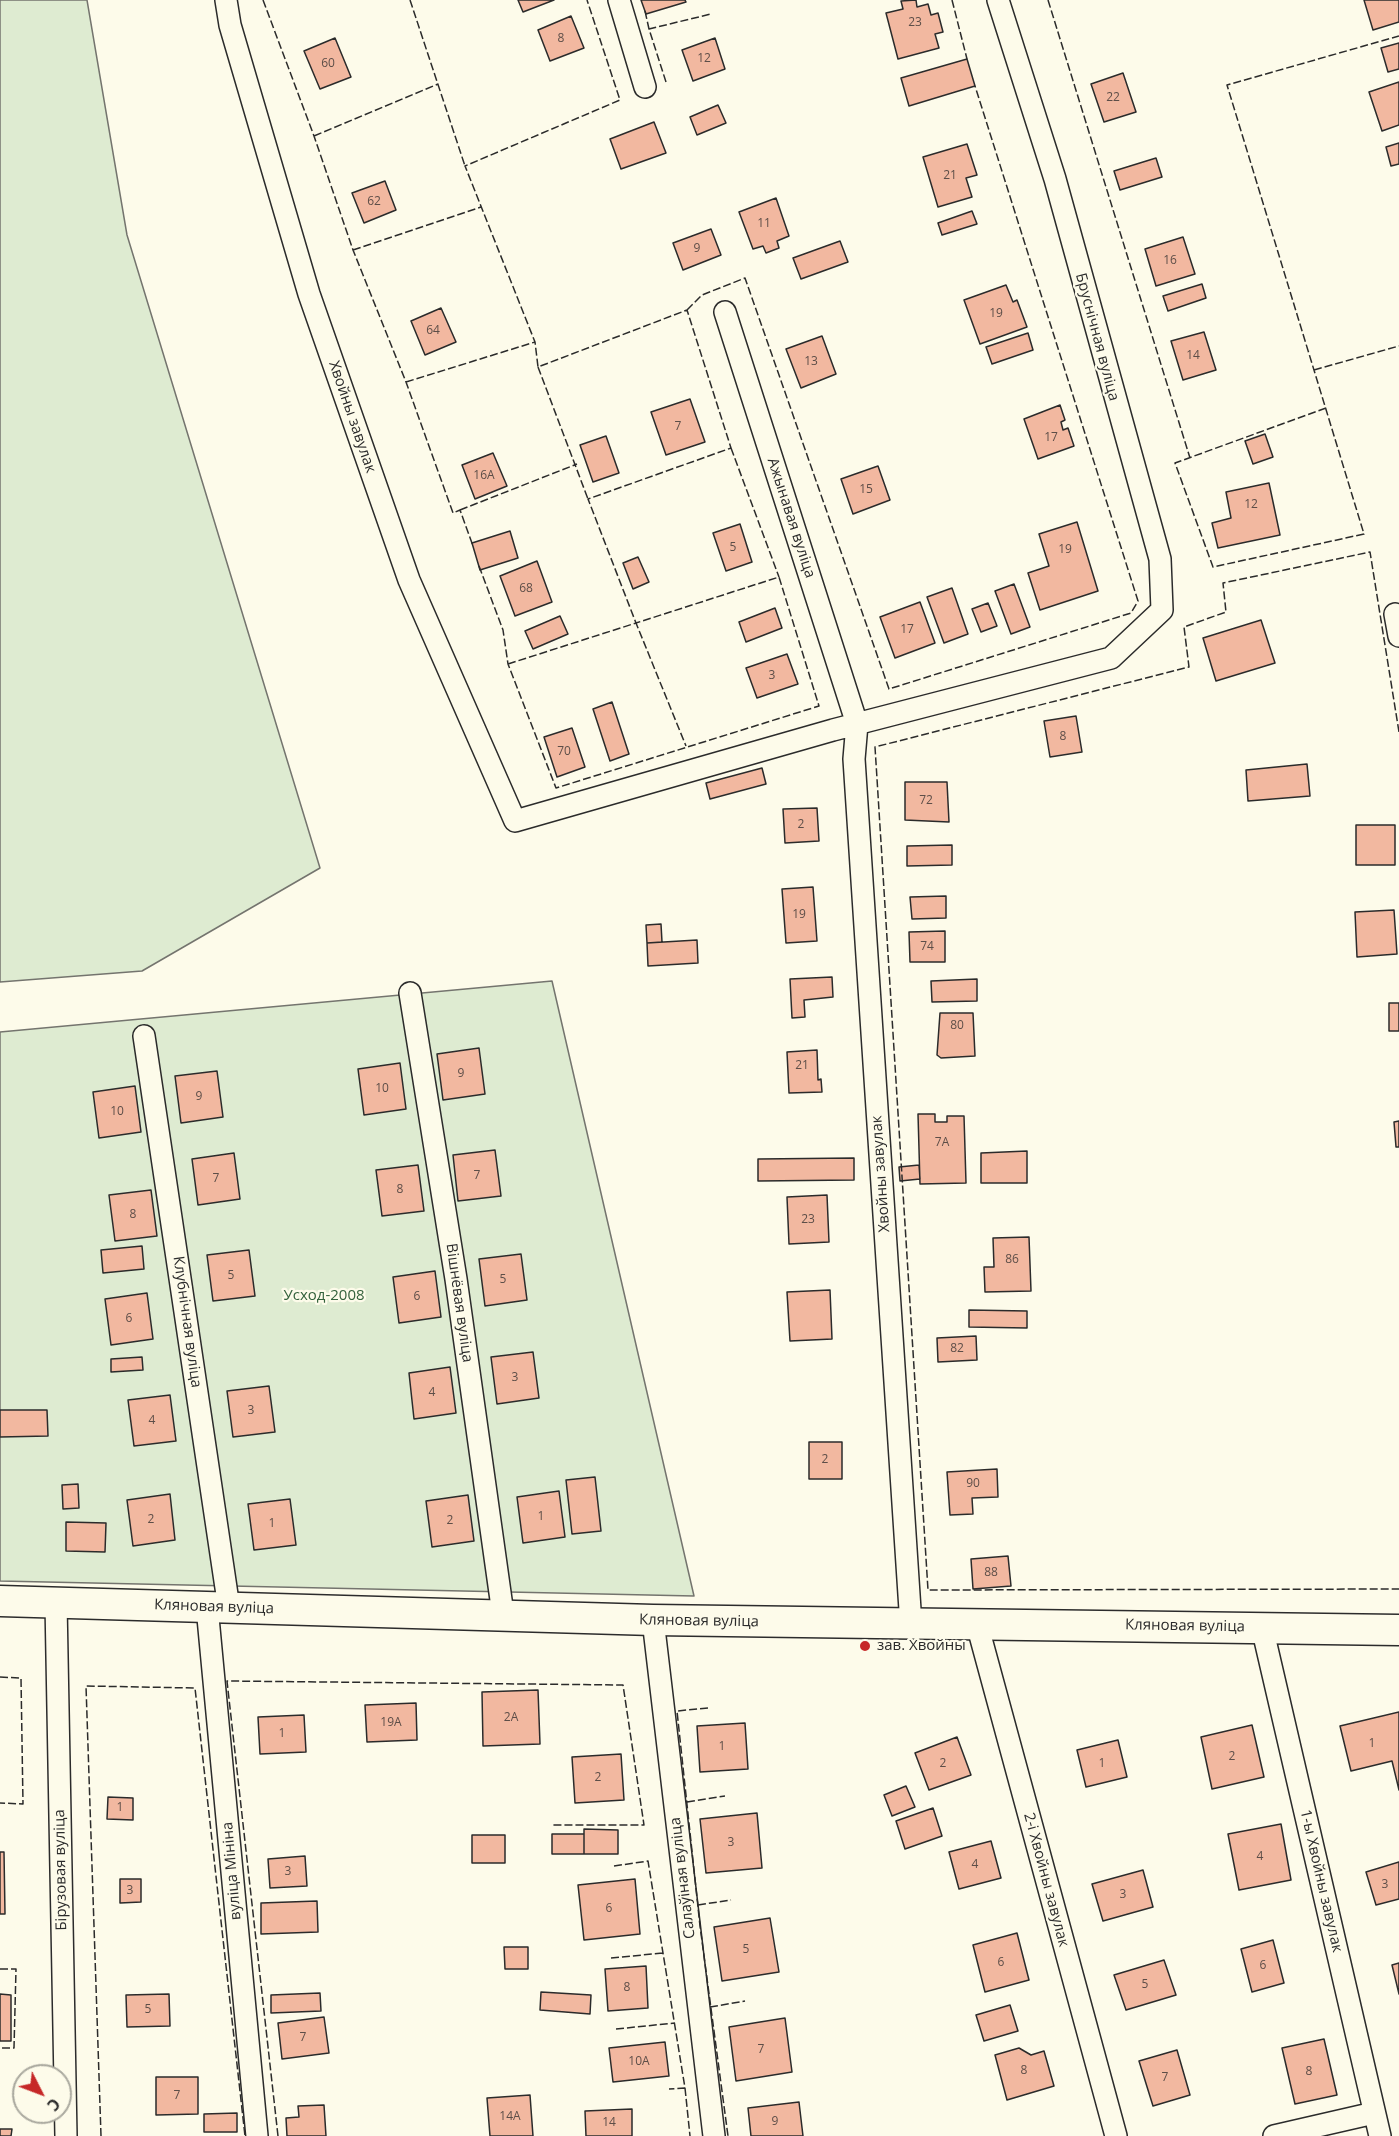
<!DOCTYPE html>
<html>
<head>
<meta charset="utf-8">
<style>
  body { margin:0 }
  #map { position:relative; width:1399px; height:2136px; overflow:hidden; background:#fdfbea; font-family:"Open Sans",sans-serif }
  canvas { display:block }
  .north { position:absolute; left:12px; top:2064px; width:60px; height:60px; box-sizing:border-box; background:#fdfbea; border:2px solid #a9a89e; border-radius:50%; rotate:132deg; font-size:16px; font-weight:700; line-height:24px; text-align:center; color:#2b2b2b }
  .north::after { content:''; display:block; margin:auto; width:21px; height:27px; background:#c62828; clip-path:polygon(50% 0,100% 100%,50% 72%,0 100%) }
</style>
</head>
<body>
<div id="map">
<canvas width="1399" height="2136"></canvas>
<div class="north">С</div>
</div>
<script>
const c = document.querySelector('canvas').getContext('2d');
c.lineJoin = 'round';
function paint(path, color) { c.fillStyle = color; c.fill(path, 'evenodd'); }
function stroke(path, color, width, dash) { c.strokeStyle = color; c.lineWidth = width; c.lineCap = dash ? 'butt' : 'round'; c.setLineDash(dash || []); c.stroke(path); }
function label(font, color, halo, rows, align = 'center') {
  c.font = font + ' "Open Sans",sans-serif'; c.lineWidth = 4.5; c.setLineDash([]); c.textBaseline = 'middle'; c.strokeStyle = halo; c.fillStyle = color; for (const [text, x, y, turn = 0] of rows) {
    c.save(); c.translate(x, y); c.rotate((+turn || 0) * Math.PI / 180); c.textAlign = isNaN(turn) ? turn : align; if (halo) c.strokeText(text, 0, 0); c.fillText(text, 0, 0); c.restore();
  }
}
const green = new Path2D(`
  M0 0H87L127 235 320 868 142 971 0 982Z
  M552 981 694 1596 0 1581V1032Z`);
paint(green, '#deebd1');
stroke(green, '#74746e', 1.5);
const building = new Path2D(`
  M518 0H554L523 12Z
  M641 0H685L686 2 646 14Z
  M916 0 917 7 928 4 931 15 938 13 943 32 935 34 939 48 898 59 886 13 903 9 901 1Z
  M1364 0H1399V22L1373 30Z
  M571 16 584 48 550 61 538 30Z
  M335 38 351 77 320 89 304 51Z
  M715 38 725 69 693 81 682 50Z
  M1399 43V69L1388 72 1381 48Z
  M967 59 975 86 909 106 901 78Z
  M1123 73 1136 112 1104 122 1091 84Z
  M1399 82V125L1382 131 1369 92Z
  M718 105 726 123 697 135 690 117Z
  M654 122 666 153 621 169 610 139Z
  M1399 143V164L1391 166 1386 147Z
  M967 144 977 175 966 178 972 197 938 207 923 157Z
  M1156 158 1162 177 1120 190 1114 171Z
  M385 181 396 210 364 223 352 193Z
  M776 198 789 236 777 241 779 248 766 253 763 246 753 249 739 212Z
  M972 211 977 224 942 235 938 223Z
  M711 229 721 255 683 270 673 243Z
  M1183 237 1195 274 1156 286 1145 249Z
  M840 241 848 262 801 279 793 258Z
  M1202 284 1206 298 1168 311 1163 296Z
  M1006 285 1013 302 1017 300 1027 327 980 344 964 300Z
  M441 308 456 342 425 355 411 321Z
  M1204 332 1216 370 1183 380 1171 341Z
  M1028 333 1033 350 992 364 986 347Z
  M822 336 836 374 801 388 786 349Z
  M690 399 705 442 666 455 651 412Z
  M1060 405 1065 420 1061 422 1063 430 1068 428 1074 446 1038 459 1024 419Z
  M1265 434 1273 457 1253 464 1245 441Z
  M606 436 619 473 593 482 580 445Z
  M493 453 507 486 475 499 462 465Z
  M878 466 890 500 853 514 841 479Z
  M1269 483 1280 535 1218 548 1212 523 1231 518 1226 492Z
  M1077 522 1098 591 1040 610 1028 573 1049 566 1039 534Z
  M740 524 752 562 726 571 713 533Z
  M510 531 518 558 480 570 472 543Z
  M638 557 649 582 633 589 623 563Z
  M537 561 552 602 515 616 500 576Z
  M1014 584 1030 627 1011 634 995 591Z
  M952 588 968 634 944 643 927 597Z
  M920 602 935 643 895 658 880 617Z
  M988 603 997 626 981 632 972 609Z
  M775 608 782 628 746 642 739 622Z
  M560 616 568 634 533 649 525 631Z
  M1261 620 1275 663 1216 681 1203 638Z
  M787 654 798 684 757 698 746 668Z
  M612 702 629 754 610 761 593 709Z
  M1076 716 1082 752 1050 757 1044 721Z
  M572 728 585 767 557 777 544 737Z
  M1307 764 1310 796 1248 801 1246 770Z
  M762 768 766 784 710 799 706 783Z
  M905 782H947L949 822 905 820Z
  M817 808 819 841 785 843 783 809Z
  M1356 825H1395V865H1356Z
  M952 845V865L907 866V846Z
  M813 887 817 941 786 943 782 889Z
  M946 896V918L912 919 910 897Z
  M1394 910 1397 954 1357 957 1355 912Z
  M661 924 662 942 647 943 646 925Z
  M945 931V962H910L909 932Z
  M697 940 698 963 648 966 647 943Z
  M832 977 833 997 804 1000 805 1017 792 1018 790 979Z
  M977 979V1001L932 1002 931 981Z
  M1389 1003H1399V1031H1389Z
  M940 1013H973L975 1056 941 1058 937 1055Z
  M479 1048 485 1094 443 1100 437 1054Z
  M817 1050 818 1080 821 1079 822 1092 789 1093 787 1052Z
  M400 1063 406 1109 364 1115 358 1069Z
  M217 1071 223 1117 181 1123 175 1076Z
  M135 1086 141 1132 99 1138 93 1092Z
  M918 1114H935V1122H947V1116H964L966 1183 920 1184Z
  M1399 1121V1147H1396L1394 1122Z
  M495 1150 501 1196 458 1201 453 1155Z
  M1027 1151V1183H981V1153Z
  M234 1153 240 1199 198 1205 192 1159Z
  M854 1158V1180L758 1181V1159Z
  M418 1165 424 1211 382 1216 376 1170Z
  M919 1165 920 1179 900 1181 899 1167Z
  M151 1190 157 1236 115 1241 109 1195Z
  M827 1195 829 1242 789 1244 787 1197Z
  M1029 1237 1031 1291 985 1292 984 1267H994L993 1238Z
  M142 1246 144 1269 103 1273 101 1250Z
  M249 1250 255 1296 213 1301 207 1255Z
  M521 1254 527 1300 485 1306 479 1259Z
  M435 1271 441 1317 399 1323 393 1277Z
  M830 1290 832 1339 790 1341 787 1292Z
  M147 1293 153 1339 111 1345 105 1299Z
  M969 1310 1027 1311V1328L969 1327Z
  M976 1336 977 1360 938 1362 937 1338Z
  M533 1352 539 1398 497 1404 491 1357Z
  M142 1357 143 1370 111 1372V1359Z
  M450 1367 456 1413 414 1419 409 1373Z
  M269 1386 275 1432 233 1437 227 1391Z
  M170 1395 176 1441 134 1446 128 1400Z
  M0 1410H47L48 1436 0 1437Z
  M809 1442H842V1479H809Z
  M997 1469 998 1497 972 1498 973 1514 950 1515 947 1472Z
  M595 1477 601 1531 572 1534 566 1480Z
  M78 1484 79 1508 63 1509 62 1485Z
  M559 1491 565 1537 523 1543 517 1497Z
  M170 1494 175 1540 133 1546 127 1500Z
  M468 1495 474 1541 432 1547 426 1501Z
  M290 1499 296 1545 254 1550 248 1504Z
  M66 1522 106 1523 105 1552 66 1551Z
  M1008 1556 1011 1586 973 1589 971 1559Z
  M538 1690 540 1744 483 1746 482 1692Z
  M416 1703 417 1740 367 1742 365 1705Z
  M1399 1712V1790L1392 1761 1351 1771 1340 1726Z
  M304 1715 306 1752 260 1754 258 1717Z
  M745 1723 748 1769 700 1772 697 1726Z
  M1252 1725 1264 1777 1212 1789 1201 1737Z
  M957 1737 971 1775 929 1790 915 1753Z
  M1118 1740 1127 1777 1086 1787 1077 1750Z
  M621 1754 624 1800 575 1803 572 1757Z
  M906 1786 915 1807 892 1816 884 1795Z
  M108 1797 133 1798V1820L107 1819Z
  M933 1808 942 1836 905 1849 896 1821Z
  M757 1813 762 1868 706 1873 700 1819Z
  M1281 1824 1291 1880 1239 1890 1228 1834Z
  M584 1829 618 1830V1854H584Z
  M552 1834H584V1854H552Z
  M472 1835H505V1863H472Z
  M991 1841 1001 1878 959 1889 949 1852Z
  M0 1852H4L5 1914H0Z
  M305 1856 307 1886 270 1888 268 1859Z
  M1399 1862V1899L1376 1905 1366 1872Z
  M1143 1870 1153 1907 1103 1921 1092 1884Z
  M120 1879H141V1902L120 1903Z
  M635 1879 640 1934 584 1940 578 1885Z
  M317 1901 318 1932 261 1934V1903Z
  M770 1918 779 1972 722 1981 714 1927Z
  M1017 1933 1029 1980 985 1992 973 1945Z
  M1273 1940 1284 1983 1252 1992 1241 1949Z
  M504 1947H528V1969H505Z
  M1164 1960 1176 1995 1126 2010 1114 1975Z
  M1399 1963V1994L1392 1965Z
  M646 1966 648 2008 608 2011 605 1969Z
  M541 1992 591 1995 590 2014 540 2010Z
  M320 1993 321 2011 271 2013V1995Z
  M0 1994 11 1995V2041H0Z
  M169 1994 170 2026 127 2027 126 1995Z
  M1010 2005 1018 2031 984 2041 976 2015Z
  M324 2017 329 2053 282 2059 278 2023Z
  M785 2018 792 2072 736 2081 729 2027Z
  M1324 2039 1337 2095 1295 2104 1282 2048Z
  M665 2042 669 2076 613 2082 609 2048Z
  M1019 2048 1031 2055 1044 2051 1054 2086 1007 2100 995 2055Z
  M1177 2050 1190 2095 1153 2106 1139 2061Z
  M156 2077H198V2114L156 2115Z
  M530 2095 533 2136H490L487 2098Z
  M799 2102 803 2136H751L748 2108Z
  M324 2105 326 2136H287L286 2118 299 2117 298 2106Z
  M632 2109V2136H586L585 2111Z
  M237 2113V2132H204V2114Z
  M0 2129H12L11 2136H0Z`);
paint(building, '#f2b8a0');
stroke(building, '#2b2b2b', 1.5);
const street = new Path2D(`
  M226 0 230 25 309 294 409 580 515 821 833 730 1111 658 1162 610 1160 559 1055 179 998 0
  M619 0 645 87
  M725 312 857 724 854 759 911 1625
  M1395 614 1399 636
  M410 993 456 1279 503 1614
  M144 1036 229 1608
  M56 1603 66 2136
  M207 1607 257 2136
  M653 1620 714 2136
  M977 1624 1116 2136
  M1262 1627 1380 2136
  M1274 2136 1374 2113`);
const secondary = new Path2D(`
  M0 1601 653 1620 1399 1630`);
stroke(street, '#2b2b2b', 24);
stroke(secondary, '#2b2b2b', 33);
stroke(street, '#fdfbea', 21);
stroke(secondary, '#fdfbea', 30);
stroke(new Path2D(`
  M263 0 314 136 353 250 406 382 453 513 460 510 473 546
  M410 0 465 166
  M952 0 967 59
  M1048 0 1190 458
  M645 11 649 29
  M666 82 649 29 711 14
  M314 136 438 84
  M353 250 481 207
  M687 310 702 295 745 278 889 689 1131 613 1138 601 975 86
  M538 367 588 499
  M1314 370 1399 346
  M406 382 535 342
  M1326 408 1175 463 1213 567 1364 534 1227 85 1399 36
  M731 448 779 577
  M460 510 577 464
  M479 566 503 630 508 664 556 788 819 706 779 577 636 623 588 499 731 448 687 310 538 367 535 342 465 166 620 100 587 0
  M508 664 636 623 686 746
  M1399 732 1370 552 1223 583 1226 612 1184 627 1189 667 875 747 928 1590 1399 1589
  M0 1677 21 1678 23 1804 0 1803
  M708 1708 677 1711 700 1926 728 2136
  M687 1802 725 1796
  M614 1866 648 1861 685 2088 669 2089
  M698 1905 731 1900
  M611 1958 663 1953
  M0 1969H16L14 2048H0
  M710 2007 745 2001
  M616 2029 675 2023
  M685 2088 690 2136
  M101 2136 86 1686 195 1688 245 2136
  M278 2136 227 1681 623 1685 644 1825H552`), '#2b2b2b', 1.5, [8, 3]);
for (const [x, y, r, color] of [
  [865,1646,6,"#c62828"]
]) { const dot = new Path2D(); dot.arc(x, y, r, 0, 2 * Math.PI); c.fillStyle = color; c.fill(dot); stroke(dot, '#fdfbea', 2); }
label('12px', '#5d4e48', null, [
  ["23",915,23],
  ["8",561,39],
  ["12",704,59],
  ["60",328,64],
  ["22",1113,98],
  ["21",950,176],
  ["62",374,202],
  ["11",764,224],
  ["9",697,249],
  ["16",1170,261],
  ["19",996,314],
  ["64",433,331],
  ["14",1193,356],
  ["13",811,362],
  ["7",678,427],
  ["17",1051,438],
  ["16А",484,476],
  ["15",866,490],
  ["12",1251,505],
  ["5",733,548],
  ["19",1065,550],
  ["68",526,589],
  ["17",907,630],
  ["3",772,676],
  ["8",1063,737],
  ["70",564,752],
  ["72",926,801],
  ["2",801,825],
  ["19",799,915],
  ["74",927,947],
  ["80",957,1026],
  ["21",802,1066],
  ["9",461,1074],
  ["10",382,1089],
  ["9",199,1097],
  ["10",117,1112],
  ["7А",942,1143],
  ["7",477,1176],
  ["7",216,1179],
  ["8",400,1190],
  ["8",133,1215],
  ["23",808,1220],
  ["86",1012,1260],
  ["5",231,1276],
  ["5",503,1280],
  ["6",417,1297],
  ["6",129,1319],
  ["82",957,1349],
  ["3",515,1378],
  ["4",432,1393],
  ["3",251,1411],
  ["4",152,1421],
  ["2",825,1460],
  ["90",973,1484],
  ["1",541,1517],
  ["2",151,1520],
  ["2",450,1521],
  ["1",272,1524],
  ["88",991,1573],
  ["2А",511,1718],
  ["19А",391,1723],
  ["1",282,1734],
  ["1",1372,1744],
  ["1",722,1747],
  ["2",1232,1757],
  ["2",943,1764],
  ["1",1102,1764],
  ["2",598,1778],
  ["1",120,1808],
  ["3",731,1843],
  ["4",1260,1857],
  ["4",975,1865],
  ["3",288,1872],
  ["3",1385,1885],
  ["3",130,1891],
  ["3",1123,1895],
  ["6",609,1909],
  ["5",746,1950],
  ["6",1001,1963],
  ["6",1263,1966],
  ["5",1145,1985],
  ["8",627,1988],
  ["5",148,2010],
  ["7",303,2038],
  ["7",761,2050],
  ["10А",639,2062],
  ["8",1024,2071],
  ["8",1309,2072],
  ["7",1165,2078],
  ["7",177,2096],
  ["14А",510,2117],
  ["9",775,2122],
  ["14",609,2123]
]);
label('15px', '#2b2b2b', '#fdfbea', [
  ["Бруснічная вуліца",1097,337,75],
  ["Хвойны завулак",352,417,71],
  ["Ажынавая вуліца",791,518,72],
  ["Хвойны завулак",881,1174,-94],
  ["Вішнёвая вуліца",459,1303,82],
  ["Клубнічная вуліца",187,1322,82],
  ["Кляновая вуліца",214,1607,2],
  ["Кляновая вуліца",699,1621,1],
  ["Кляновая вуліца",1185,1626,1],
  ["Бірузовая вуліца",61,1870,-91],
  ["вуліца Мініна",232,1871,-95],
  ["Салаўіная вуліца",683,1878,-97],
  ["2-і Хвойны завулак",1046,1880,75],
  ["1-ы Хвойны завулак",1321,1881,77]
]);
label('15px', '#34623c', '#fdfbea', [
  ["Усход-2008",324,1296]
]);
label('15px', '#2b2b2b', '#fdfbea', [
  ["зав. Хвойны",877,1646]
], 'left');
</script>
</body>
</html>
